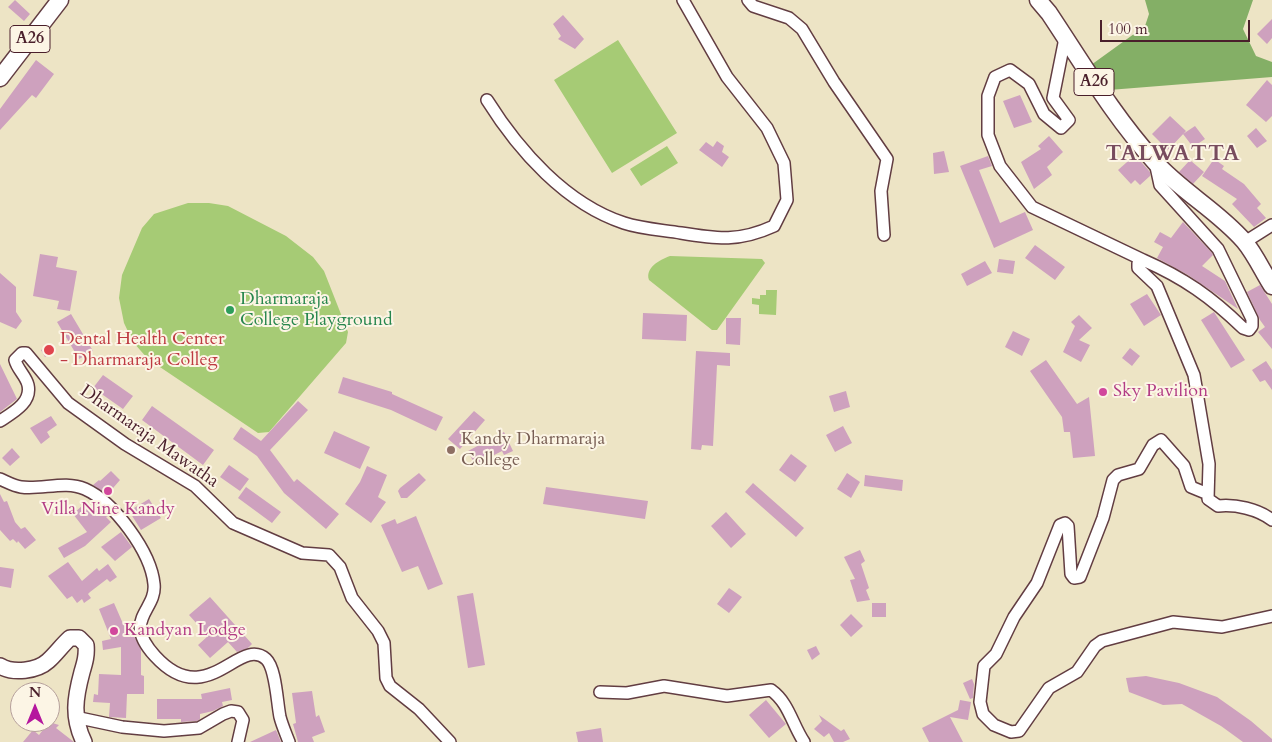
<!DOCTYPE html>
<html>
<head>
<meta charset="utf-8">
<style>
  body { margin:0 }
  #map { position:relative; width:1272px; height:742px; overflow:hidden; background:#ede4c5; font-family:Cardo,serif }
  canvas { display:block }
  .north { position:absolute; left:10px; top:682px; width:50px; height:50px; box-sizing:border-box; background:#fcf5e5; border:1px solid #b59f9b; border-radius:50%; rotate:0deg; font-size:14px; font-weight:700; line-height:20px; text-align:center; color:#4a1f2b }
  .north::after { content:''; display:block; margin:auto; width:18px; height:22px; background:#b5179e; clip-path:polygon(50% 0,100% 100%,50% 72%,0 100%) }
  .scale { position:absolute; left:1100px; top:20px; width:150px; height:22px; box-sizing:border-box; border:2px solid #4a1f2b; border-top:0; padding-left:6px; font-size:15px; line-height:18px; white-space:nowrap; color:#4a1f2b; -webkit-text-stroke:4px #fcf5e5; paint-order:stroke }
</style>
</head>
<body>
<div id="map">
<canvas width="1272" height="742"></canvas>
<div class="north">N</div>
<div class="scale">100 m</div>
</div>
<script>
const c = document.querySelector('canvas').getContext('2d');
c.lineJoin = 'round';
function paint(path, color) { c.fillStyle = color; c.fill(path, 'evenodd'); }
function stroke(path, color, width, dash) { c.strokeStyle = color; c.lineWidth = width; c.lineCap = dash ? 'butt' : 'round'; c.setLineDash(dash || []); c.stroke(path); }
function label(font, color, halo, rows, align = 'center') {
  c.font = font + ' Cardo,serif'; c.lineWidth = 4; c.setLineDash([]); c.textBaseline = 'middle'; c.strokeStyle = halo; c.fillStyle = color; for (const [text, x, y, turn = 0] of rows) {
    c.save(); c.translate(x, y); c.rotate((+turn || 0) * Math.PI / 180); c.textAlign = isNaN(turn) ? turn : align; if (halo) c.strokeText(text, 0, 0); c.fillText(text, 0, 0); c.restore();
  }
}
paint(new Path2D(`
  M618 40 677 133 612 173 554 80Z
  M667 146 678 163 641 186 630 169Z
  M188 203H209L228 206 286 236 313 257 324 271 348 332 346 343 269 432 258 433 148 359 133 342 124 323 119 298 122 275 142 228 154 214Z
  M670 256 762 259 765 263 717 330H712L649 280C645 268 659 260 670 256Z
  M766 290H777L776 315 759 314V305L752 304V298L760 299V295H766Z`), '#a6cb75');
paint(new Path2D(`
  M1145 0H1253L1243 29 1256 56 1272 62V77L1109 90 1091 65 1145 26 1149 14Z`), '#84af66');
paint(new Path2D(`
  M15 0 30 14 24 21 8 7Z
  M563 15 584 39 575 49 558 39 561 36 553 24Z
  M1272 19V38L1267 44 1257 34Z
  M36 60 54 74 36 98 32 95 0 130V109Z
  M1267 80 1272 85V116L1266 122 1246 105Z
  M1020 95 1032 122 1014 128 1003 101Z
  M1170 116 1186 131 1168 150 1152 134Z
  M1195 126 1205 139 1193 147 1183 134Z
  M1256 128 1267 141 1257 148 1247 136Z
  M1049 136 1063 152 1047 167 1052 175 1034 189 1021 162 1041 149 1038 146Z
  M717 141 724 146 722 152 729 157 722 167 699 150 706 142 713 147Z
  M944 151 949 172 934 174 933 153Z
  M1135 155 1150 172V176L1140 185 1135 180 1131 184 1118 170Z
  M988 156 992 166 979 170 1000 223 1025 212 1033 230 994 248 960 166Z
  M1214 159 1224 166 1222 169 1244 184 1261 204 1257 208 1266 218 1254 227 1232 204 1237 199 1202 176Z
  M1190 160 1204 172 1193 184 1179 172Z
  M1183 222 1212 253 1213 255 1202 266 1225 281 1238 309 1188 275 1157 258 1163 247 1154 242 1160 232 1171 238Z
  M1035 245 1065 267 1055 280 1025 258Z
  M40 254 58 257 56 267 77 271 70 311 57 309 59 301 33 296Z
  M999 259 1015 261 1013 274 997 272Z
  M985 261 992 273 967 286 961 274Z
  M0 273 16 287V312L22 321 16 329 0 322Z
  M1260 285 1272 304V349L1258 332 1265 327 1260 320 1247 292Z
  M1147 294 1161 315 1144 326 1130 304Z
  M1214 312 1245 360 1231 368 1201 320Z
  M643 313 687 315 686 341 642 339Z
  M71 314 93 351 79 359 57 322Z
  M1079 315 1092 328 1079 340 1090 345 1081 362 1063 352 1075 326 1071 322Z
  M726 318H741L740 345 726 344Z
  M1013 331 1030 339 1022 356 1005 347Z
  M52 344 56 351 45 357 41 350Z
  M1130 348 1140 356 1132 366 1122 358Z
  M696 351 730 353V366L717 365 713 446 702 445 701 450 691 449Z
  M1046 360 1077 404 1089 397 1095 456 1073 458 1070 432H1064L1062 417 1030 371Z
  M1266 361 1272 370V390L1265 380 1260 382 1252 370Z
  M0 364 17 399 0 412Z
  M103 375 133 396 123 409 93 388Z
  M343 377 392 392V394L443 417 436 431 391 410 338 393Z
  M846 391 850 407 834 412 829 396Z
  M298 401 308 410 270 450 294 482 297 479 339 514 326 529 284 493 257 456 233 439 241 427 261 441Z
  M152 406 214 450 203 465 142 420Z
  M474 411 485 420 460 449 448 439Z
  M51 416 57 425 47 432 50 437 41 444 30 428Z
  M843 426 852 443 835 452 826 435Z
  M334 431 370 447 360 469 324 453Z
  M504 432 513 451 504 455 502 451 475 465 468 451Z
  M12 448 20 457 10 466 2 458Z
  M791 454 807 466 795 482 779 470Z
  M229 465 249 479 240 491 220 477Z
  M367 466 387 475 378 497 386 502 371 523 345 504 360 482Z
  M111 471 120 480 107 495 93 485 99 480 100 481Z
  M419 473 426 480 407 498H401L398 491 400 488Z
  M847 473 860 482 851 498 837 489Z
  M865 475 903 480 902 491 864 486Z
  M753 483 804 528 796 537 745 492Z
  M246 487 281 512 272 523 238 498Z
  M546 487 648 501 645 519 543 504Z
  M0 494 4 502 7 501 15 522 21 529 25 527 36 540 25 549 18 541 17 543 13 539 10 541 0 530Z
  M149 499 161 518 141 530 129 511Z
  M83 505 89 511 96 505 108 516 106 517 111 522 85 546 64 558 58 548 87 532 73 514Z
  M726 512 746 534 731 548 711 526Z
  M416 516 443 584 428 590 418 566 402 572 381 525 395 519 397 524Z
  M121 532 132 547 115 561 101 547Z
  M860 550 865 561 861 564 869 588 866 590 870 600 857 602 850 580 855 579 844 557Z
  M68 562 82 581 97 568 99 571 108 564 117 577 110 582 107 579 90 592 88 594 91 598 84 603 82 599 77 603 72 596 67 599 48 576Z
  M0 567 14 569 11 588 0 586Z
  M729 588 742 597 729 613 717 604Z
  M473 593 485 665 468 668 457 596Z
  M210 597 252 644 248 648 237 652 228 642 210 658 198 645 208 636 189 615Z
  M114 603 124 626 133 622 134 636 141 650V675L144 676V694H127L126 718 109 717 110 703 93 702 94 694 98 695 99 674 121 675V647L103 650 102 641 111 639 99 609Z
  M872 603H886V617H872Z
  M851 614 863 626 851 637 840 625Z
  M816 646 820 654 812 660 807 650Z
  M1146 676 1179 683 1217 697 1251 721 1272 739V742H1243L1221 726 1182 704 1163 705 1129 692 1126 678Z
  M972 679 974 684 973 698 970 699 963 683Z
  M230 688 232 700 222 702 223 706 213 711 200 714V719L197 721 181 722V719H157V699H202L201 694Z
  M312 691 316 717 319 715 325 732 312 737 314 742H298L293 724 296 723 292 693Z
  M766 700 786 724 769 738 749 715Z
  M960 700 971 702 968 720 950 717 963 742H929L922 728 958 710Z
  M819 715 841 731 844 729 850 739 843 742H834L829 733 824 737 814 729 822 721Z
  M49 722 59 725 56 728 74 742H23L33 730 39 735Z
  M601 728 603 742H578L576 732Z
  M276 730 281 742H250Z`), '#cea1be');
const minor = new Path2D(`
  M748 0 753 6 789 18 802 29 834 82 887 159 881 191 884 235
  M1065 38 1053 98 1069 120 1061 128 1044 114 1029 84 1010 70 995 77 988 96V135L1000 166 1032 207 1143 260
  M487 100C519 151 566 204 624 223 642 229 663 230 681 233 718 239 739 242 774 226L787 200 784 163 767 128 727 77 683 0
  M1155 162 1160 185 1218 249 1252 319V326L1249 330 1243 328C1211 297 1184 278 1143 260L1138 263V268L1157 286 1194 375 1209 464 1208 499 1218 506C1235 504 1258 509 1272 520
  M1245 242 1272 225
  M0 421C12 413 32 403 28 385 26 376 17 369 15 360L22 353H26L68 403 125 444 195 486 233 523 302 553 329 555 340 567 352 598 378 631 384 643 386 678 390 686 419 709 450 742
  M0 479C7 482 14 486 21 487 42 490 65 480 85 489 114 502 151 552 154 584 157 611 121 619 155 656 207 713 239 635 266 659 276 668 277 703 280 717 282 725 286 734 289 742
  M1208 494 1191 487 1184 466 1161 440 1153 445 1139 469 1118 475 1113 480 1103 518 1080 577 1074 578 1071 574 1068 526 1065 523 1060 525 1037 583 1014 617 996 654 984 666 980 702 983 714 994 725 1011 732 1019 731 1049 688 1077 672 1095 646 1102 641 1173 622 1222 627 1272 616
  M600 692 627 693 664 686 727 696 771 690C789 703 792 724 804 742
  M75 717 122 727 164 731 199 728 223 714 231 711 238 712 243 720 238 742`);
const major = new Path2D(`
  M0 666C13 674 37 671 48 661 56 654 62 645 70 638H79L86 645C87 655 85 662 82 672 75 698 72 717 84 742`);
const highway = new Path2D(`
  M1038 0 1049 13C1083 64 1114 117 1155 162 1182 192 1218 211 1244 241 1255 254 1263 272 1272 286
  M0 78 60 0`);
stroke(minor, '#623d42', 14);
stroke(major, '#623d42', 18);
stroke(highway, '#623d42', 19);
stroke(minor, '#fff', 11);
stroke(major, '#fff', 15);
stroke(highway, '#fff', 16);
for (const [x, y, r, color] of [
  [230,310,5,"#2e9e5b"],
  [49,350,6,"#e0444e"],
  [1103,392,5,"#d1479c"],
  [451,450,5,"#8d6e63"],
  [108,491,5,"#d1479c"],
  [114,631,5,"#d1479c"]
]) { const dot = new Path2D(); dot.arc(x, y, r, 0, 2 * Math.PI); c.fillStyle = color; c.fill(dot); stroke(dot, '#fcf5e5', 2); }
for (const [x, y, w] of [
  [30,39,40],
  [1094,82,40]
]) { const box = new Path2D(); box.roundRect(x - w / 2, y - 13.5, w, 27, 4); c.fillStyle = '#fcf5e5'; c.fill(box); stroke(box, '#4a1f2b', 1); }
label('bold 16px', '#4a1f2b', null, [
  ["A26",30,39],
  ["A26",1094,82]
]);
label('18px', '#27864d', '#fcf5e5', [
  ["Dharmaraja",240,300],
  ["College Playground",240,321]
], 'left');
label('18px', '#be3a42', '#fcf5e5', [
  ["Dental Health Center",60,340],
  ["- Dharmaraja Colleg",60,361]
], 'left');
label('18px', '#b23c85', '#fcf5e5', [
  ["Sky Pavilion",1113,392],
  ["Villa Nine Kandy",108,510,"center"],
  ["Kandyan Lodge",124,631]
], 'left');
label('18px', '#4a1f2b', '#fcf5e5', [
  ["Dharmaraja Mawatha",149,437,35]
]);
label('18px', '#785e54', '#fcf5e5', [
  ["Kandy Dharmaraja",461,440],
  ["College",461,461]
], 'left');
c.letterSpacing = '1px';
label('bold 22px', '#784c5e', '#fcf5e5', [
  ["TALWATTA",1173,155]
]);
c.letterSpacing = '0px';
</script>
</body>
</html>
